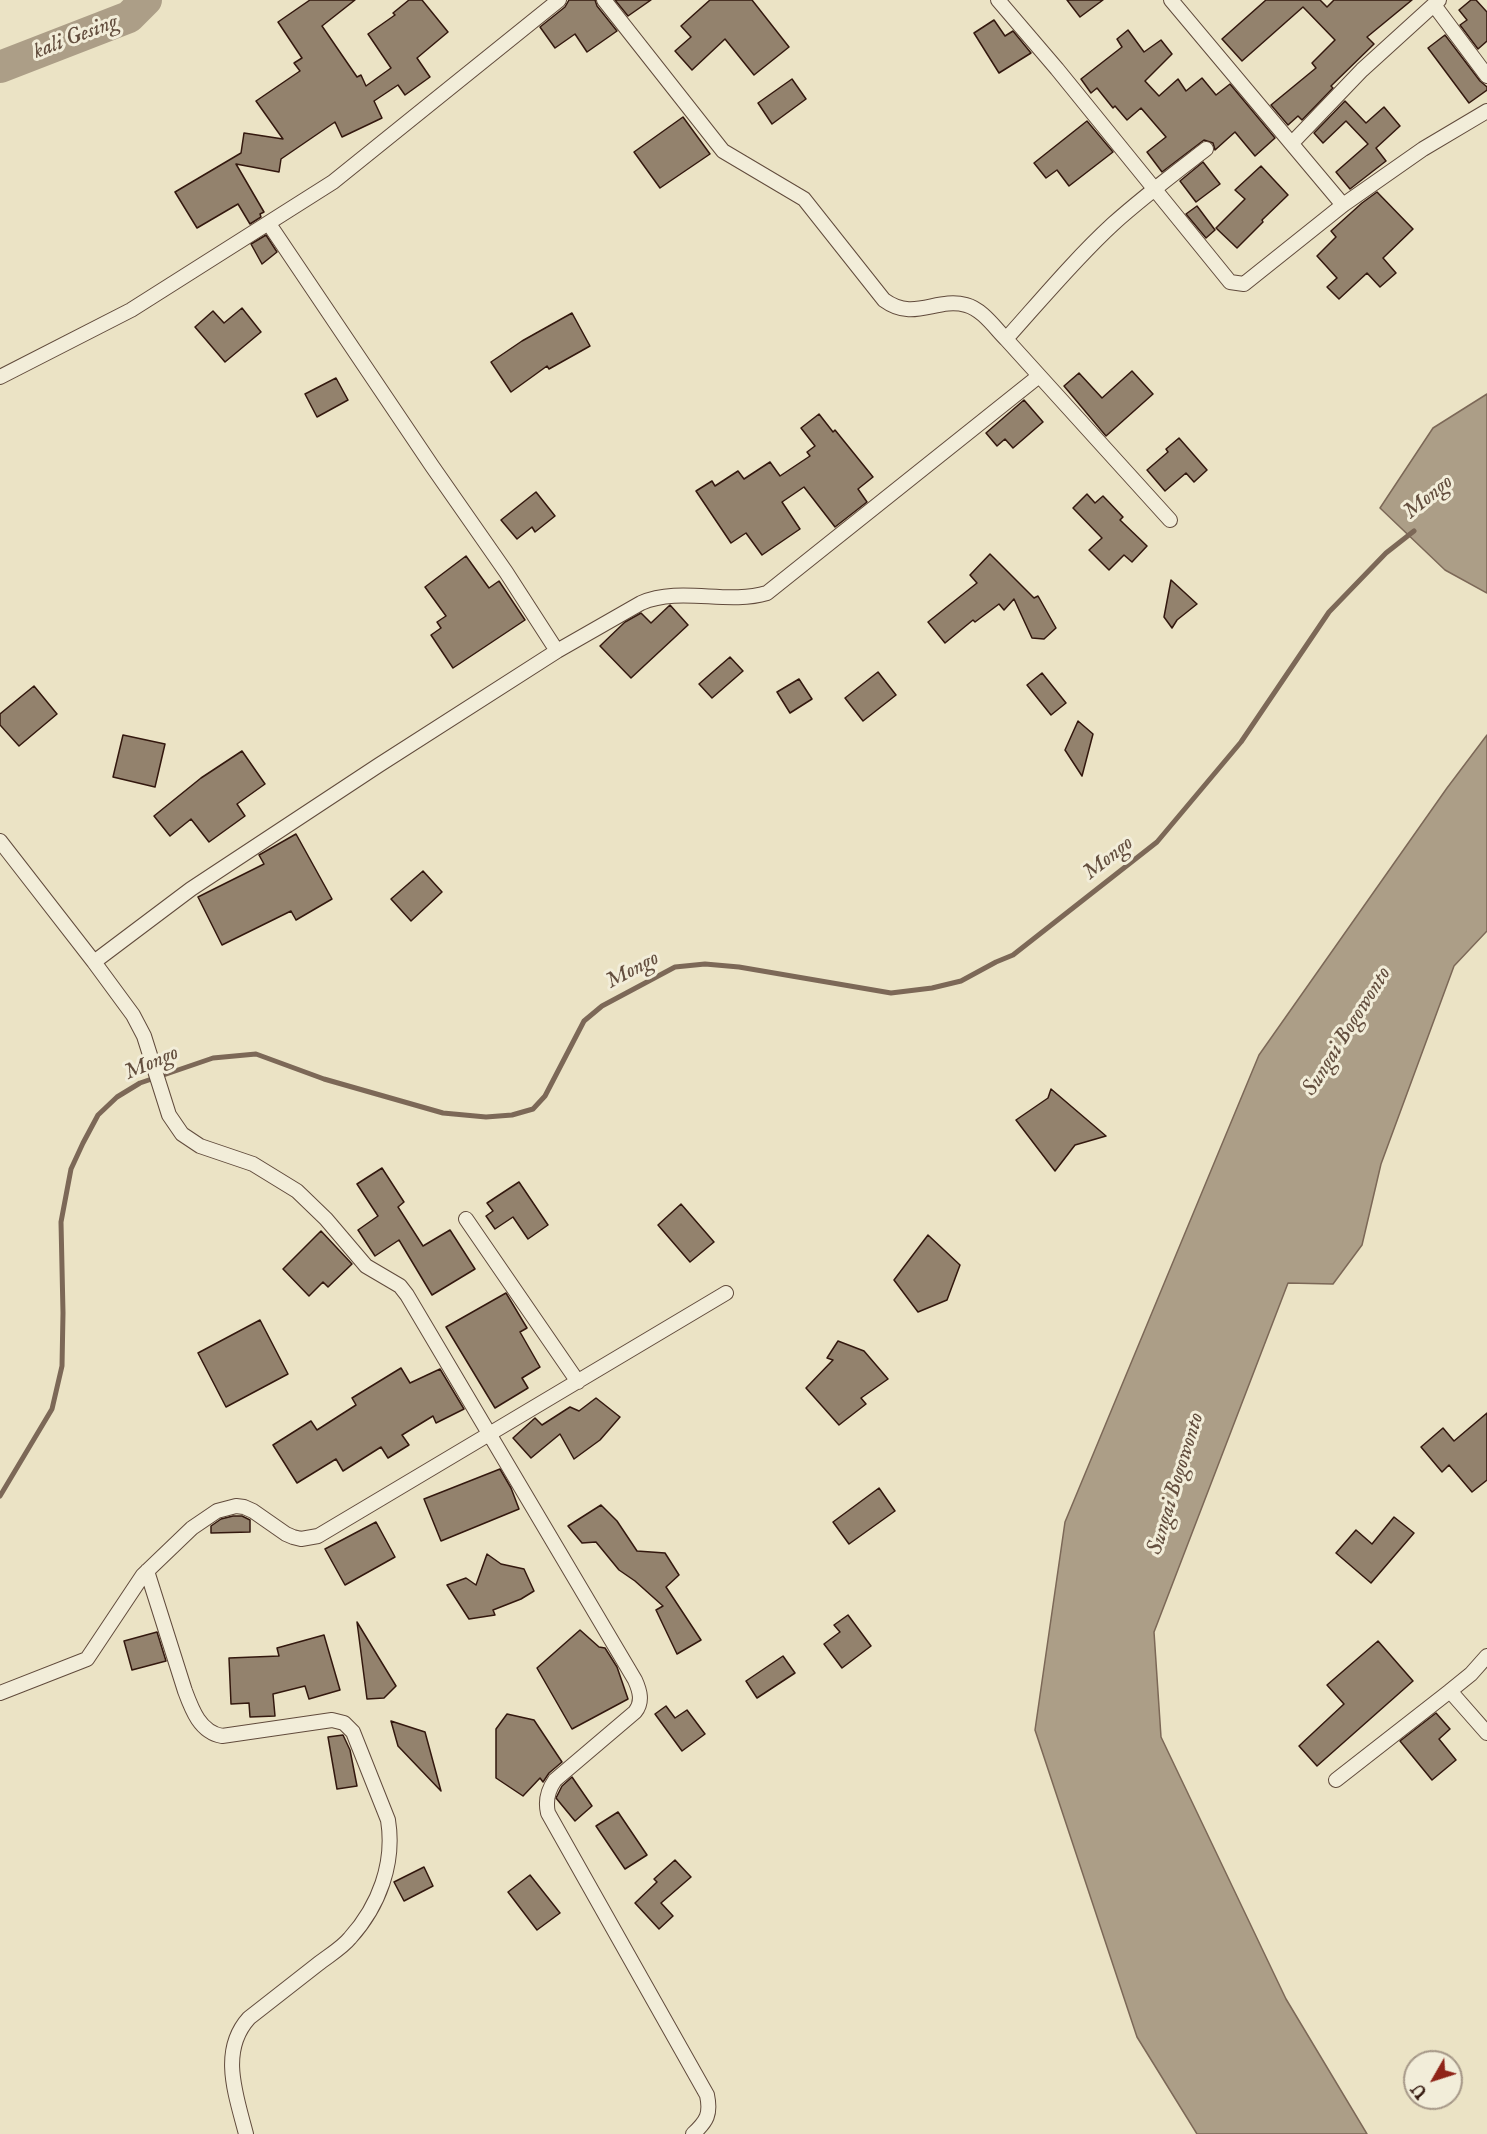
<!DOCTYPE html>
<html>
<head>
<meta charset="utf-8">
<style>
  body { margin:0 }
  #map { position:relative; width:1487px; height:2134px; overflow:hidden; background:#ebe3c5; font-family:"IM FELL English",serif }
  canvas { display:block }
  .north { position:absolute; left:1403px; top:2050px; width:60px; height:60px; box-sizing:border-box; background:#f2edd9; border:2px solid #a69888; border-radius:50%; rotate:231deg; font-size:16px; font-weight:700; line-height:24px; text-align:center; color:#33180e }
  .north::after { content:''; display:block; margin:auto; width:21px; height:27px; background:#8f2418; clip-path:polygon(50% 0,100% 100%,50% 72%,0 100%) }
</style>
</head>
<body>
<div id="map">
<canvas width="1487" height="2134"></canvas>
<div class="north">U</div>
</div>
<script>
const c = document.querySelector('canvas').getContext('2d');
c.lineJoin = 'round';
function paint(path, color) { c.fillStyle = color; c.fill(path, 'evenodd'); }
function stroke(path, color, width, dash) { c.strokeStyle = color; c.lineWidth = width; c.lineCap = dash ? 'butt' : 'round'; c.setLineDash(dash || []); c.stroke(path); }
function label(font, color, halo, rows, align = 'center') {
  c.font = font + ' "IM FELL English",serif'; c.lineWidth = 6; c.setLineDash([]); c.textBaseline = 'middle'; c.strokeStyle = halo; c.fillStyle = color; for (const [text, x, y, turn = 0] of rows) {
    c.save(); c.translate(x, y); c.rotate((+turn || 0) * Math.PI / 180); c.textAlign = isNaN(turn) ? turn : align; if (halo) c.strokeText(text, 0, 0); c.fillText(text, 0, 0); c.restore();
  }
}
const water = new Path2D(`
  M1487 394V593L1445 570 1380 508 1433 428Z
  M1487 735V931L1454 966 1381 1164 1362 1245 1333 1284 1288 1283 1154 1632 1161 1737 1286 1999 1367 2134H1197L1137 2037 1035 1730 1065 1522 1259 1055 1447 788Z`);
paint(water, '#ac9e87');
stroke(water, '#7c6857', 1.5);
stroke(new Path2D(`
  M0 1496 52 1409 62 1366 63 1313 61 1222 71 1169 83 1143 98 1115 117 1097 140 1083 213 1058 256 1054 324 1079 443 1113 486 1117 512 1115 533 1109 545 1096 584 1021 602 1006 675 967 705 964 739 967 891 993 932 988 961 981 996 962 1013 955 1157 842 1241 742 1329 612 1386 553 1414 531`), '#7c6857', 5);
stroke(new Path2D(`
  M0 67 129 17 146 0`), '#ac9e87', 32);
const building = new Path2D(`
  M310 0H355L322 26 357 77 361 75 366 86 391 68 368 34 395 15 393 13 409 0H422L448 32 417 58 430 77 405 95 398 85 374 101 382 118 342 137 335 122 281 159 279 172 236 164 264 212 260 214 261 217 250 224 238 204 197 228 175 192 241 153 244 133 283 139 256 101 300 71 294 63 302 58 278 22Z
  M569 0H595L597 6 617 31 587 52 575 34 555 48 540 27 565 7Z
  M615 0H651L628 16Z
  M710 0H752L789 47 754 75 725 39 692 70 675 51 691 37 681 26Z
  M1067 0H1103L1080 17Z
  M1266 0H1320L1327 7 1334 0H1412L1367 37 1374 44 1331 86 1333 88 1302 120 1298 116 1288 125 1271 105 1316 68 1312 63 1335 40 1303 7 1242 61 1222 39Z
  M1471 0H1476L1487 12V41L1478 49 1460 25 1467 20 1459 10Z
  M994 20 1005 36 1013 31 1031 53 999 73 974 33Z
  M1128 30 1144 52 1161 40 1172 54 1145 81 1159 96 1178 79 1186 91 1202 78 1216 95 1230 84 1275 138 1255 156 1235 132 1215 150 1213 143 1204 140 1162 172 1147 152 1166 137 1141 108 1127 120 1115 106 1113 108 1097 88 1091 93 1081 79 1122 47 1117 39Z
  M1445 35 1480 81 1487 87V90L1469 103 1428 48Z
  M792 79 806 99 772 124 758 103Z
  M1345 101 1366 123 1384 107 1400 126 1376 148 1386 161 1350 189 1336 172 1368 144 1346 121 1323 143 1314 133Z
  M683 117 710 154 660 188 634 152Z
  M1087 121 1113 152 1069 186 1057 170 1046 178 1034 163Z
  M1203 162 1220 184 1196 202 1180 181Z
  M1261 166 1288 195 1262 220 1263 222 1237 248 1216 228 1245 199 1235 190Z
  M1377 192 1413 229 1383 258 1396 273 1380 287 1367 273 1339 299 1327 287 1337 278 1317 256 1336 237 1331 231 1362 203Z
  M1197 206 1215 230 1206 238 1186 214Z
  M266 235 277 252 262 264 251 244Z
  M242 308 261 332 225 362 195 327 213 311 224 323Z
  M572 313 590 346 549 369 547 366 511 392 491 362 522 341Z
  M1132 371 1153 394 1106 436 1064 386 1079 373 1102 398Z
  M336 378 348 400 317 417 305 394Z
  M1024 400 1043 422 1013 448 1005 439 997 446 986 433Z
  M819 414 833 432 835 430 873 477 858 489 867 502 835 527 804 487 782 502 800 529 762 555 746 533 731 543 696 491 712 481 715 486 738 471 744 479 770 462 780 476 810 456 807 452 815 446 801 428Z
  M1179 438 1207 470 1194 482 1186 473 1165 491 1147 470 1168 452 1166 449Z
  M536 492 555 516 535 532 532 527 517 539 501 520Z
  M1087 494 1095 503 1103 496 1123 517 1120 520 1147 546 1132 562 1124 555 1109 570 1089 550 1102 538 1073 508Z
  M990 554 1034 598 1038 596 1056 628 1044 639 1032 638 1014 599 1004 610 999 604 975 622 973 620 945 643 928 622 977 583 970 575Z
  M466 556 489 588 499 581 525 620 453 668 431 635 441 628 437 622 446 616 425 587Z
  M1171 580 1197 604 1177 620 1172 628 1164 617Z
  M670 605 688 625 631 678 600 646 625 622 641 613 651 623Z
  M730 657 743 671 712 698 699 684Z
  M878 672 896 695 863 721 845 698Z
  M1042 673 1066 703 1051 715 1027 685Z
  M799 679 812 699 790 713 777 692Z
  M34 686 57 714 19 746 0 725V714Z
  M1078 721 1093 734 1082 776 1065 750Z
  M123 735 165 744 155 787 113 777Z
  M242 751 265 784 237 804 245 816 209 842 191 819 170 836 154 816 201 778Z
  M296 834 332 899 296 920 291 911 222 945 198 897 264 864 259 855Z
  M423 871 442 892 411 921 391 899Z
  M1051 1089 1106 1136 1075 1145 1055 1171 1016 1120 1048 1098Z
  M382 1168 404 1202 398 1207 423 1246 450 1230 475 1269 432 1295 399 1240 375 1256 358 1230 378 1216 357 1184Z
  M519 1182 548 1225 528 1239 513 1217 495 1229 486 1216 493 1211 487 1203Z
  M681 1204 714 1242 690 1262 658 1225Z
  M321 1231 352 1264 328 1287 323 1282 309 1296 283 1269Z
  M928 1235 960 1265 947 1300 918 1312 894 1280Z
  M506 1293 527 1328 520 1332 540 1367 522 1378 528 1388 495 1408 446 1327Z
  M260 1320 288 1374 226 1407 198 1353Z
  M838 1341 864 1351 888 1379 861 1398 866 1404 839 1425 806 1388 833 1360 827 1358Z
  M401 1368 410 1383 440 1369 464 1409 436 1423 433 1416 402 1435 409 1445 388 1458 381 1447 343 1471 336 1459 297 1483 273 1445 311 1421 317 1430 356 1405 352 1398Z
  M596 1398 620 1417 600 1440 574 1459 560 1434 531 1458 513 1438 535 1418 542 1425 570 1407 579 1411Z
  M1487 1413V1480L1472 1492 1449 1465 1442 1472 1421 1447 1443 1428 1454 1441Z
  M500 1469 511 1488 519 1509 441 1541 424 1499Z
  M879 1488 895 1511 849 1544 833 1522Z
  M601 1505 617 1521 637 1551 665 1553 679 1575 666 1587 701 1640 677 1654 656 1610 663 1606 635 1581 619 1570 596 1542 582 1543 568 1526Z
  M233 1516H242L250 1520V1532L211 1533V1526L221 1519Z
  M1394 1517 1414 1533 1371 1583 1336 1553 1356 1530 1372 1544Z
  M376 1522 395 1557 345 1585 325 1549Z
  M487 1554 501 1564 524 1569 534 1591 521 1599 493 1610 495 1615 469 1619 447 1585 466 1578 476 1585Z
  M848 1615 871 1646 842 1668 824 1644 840 1632 834 1625Z
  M357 1622 396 1686 384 1698 367 1699Z
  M580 1630 599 1647 605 1648 617 1667 628 1699 572 1729 537 1668Z
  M157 1632 166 1661 132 1670 124 1641Z
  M324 1635 340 1690 309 1699 305 1686 273 1694 275 1716 250 1717 249 1703 231 1704 229 1658 279 1656 277 1648Z
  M1378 1641 1413 1681 1317 1766 1299 1746 1344 1704 1327 1685Z
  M783 1656 795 1673 757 1698 746 1681Z
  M666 1706 675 1718 687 1710 705 1734 682 1751 655 1714Z
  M1436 1713 1450 1729 1439 1739 1456 1760 1432 1780 1400 1741Z
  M507 1714 534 1720 562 1762 549 1773 543 1782 540 1778 523 1796 496 1778V1729Z
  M391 1721 425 1732 441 1791 398 1746Z
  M343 1735 350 1750 357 1786 337 1789 328 1737Z
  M572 1777 592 1806 575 1821 556 1798 562 1786Z
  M618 1812 647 1855 625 1869 596 1826Z
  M675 1860 691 1877 661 1903 673 1916 659 1929 635 1903 657 1882 654 1879Z
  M424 1867 433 1886 404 1901 394 1882Z
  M530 1875 560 1913 537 1930 508 1892Z`);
paint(building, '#93826d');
stroke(building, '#33180e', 1.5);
const minor = new Path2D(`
  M604 0 723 151 804 199 884 300C914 322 936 297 966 305 982 309 995 328 1006 339L1170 520
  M998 0 1057 69 1230 282 1244 284 1343 205 1423 149 1487 111
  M1171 0 1343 205
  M1434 5 1487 76
  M1292 143 1362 70 1439 0
  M269 224 432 466 506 572 557 651
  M1006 339C1041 300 1075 259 1113 224 1143 197 1175 173 1206 149
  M0 377 131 310 333 182 559 0
  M0 841 94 962 133 1015 144 1036 169 1115 182 1134 200 1146 253 1164 297 1191 326 1219 366 1266 400 1286 407 1295 635 1680C640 1691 643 1702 635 1712L555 1780C548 1790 545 1800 548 1813L707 2095C711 2114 707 2121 693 2134
  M94 962 191 889 379 765 557 651 641 603C680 586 727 605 767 593L1039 376
  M466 1219 578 1382
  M147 1571 185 1691C192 1710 200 1732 222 1736L332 1720 344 1723 353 1732 388 1820C395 1863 379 1906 350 1938 342 1948 328 1956 318 1964 295 1982 272 2000 249 2018 219 2051 236 2095 246 2134
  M1487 1656 1471 1674 1450 1691 1487 1733
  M0 1693 87 1659 143 1575 192 1528 217 1511 236 1506 244 1507 253 1511 286 1534 293 1537 301 1539 318 1536 726 1293
  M1336 1780 1450 1691`);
stroke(minor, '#614b3c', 16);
stroke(minor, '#f2edd9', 14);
label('italic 22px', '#634e3e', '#f2edd9', [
  ["kali Gesing",76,38,-21],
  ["Mongo",1429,498,-39],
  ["Mongo",1109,859,-38],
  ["Mongo",633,971,-28],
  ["Sungai Bogowonto",1348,1032,-58],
  ["Mongo",152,1064,-23],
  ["Sungai Bogowonto",1177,1484,-73]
]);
</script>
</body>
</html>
